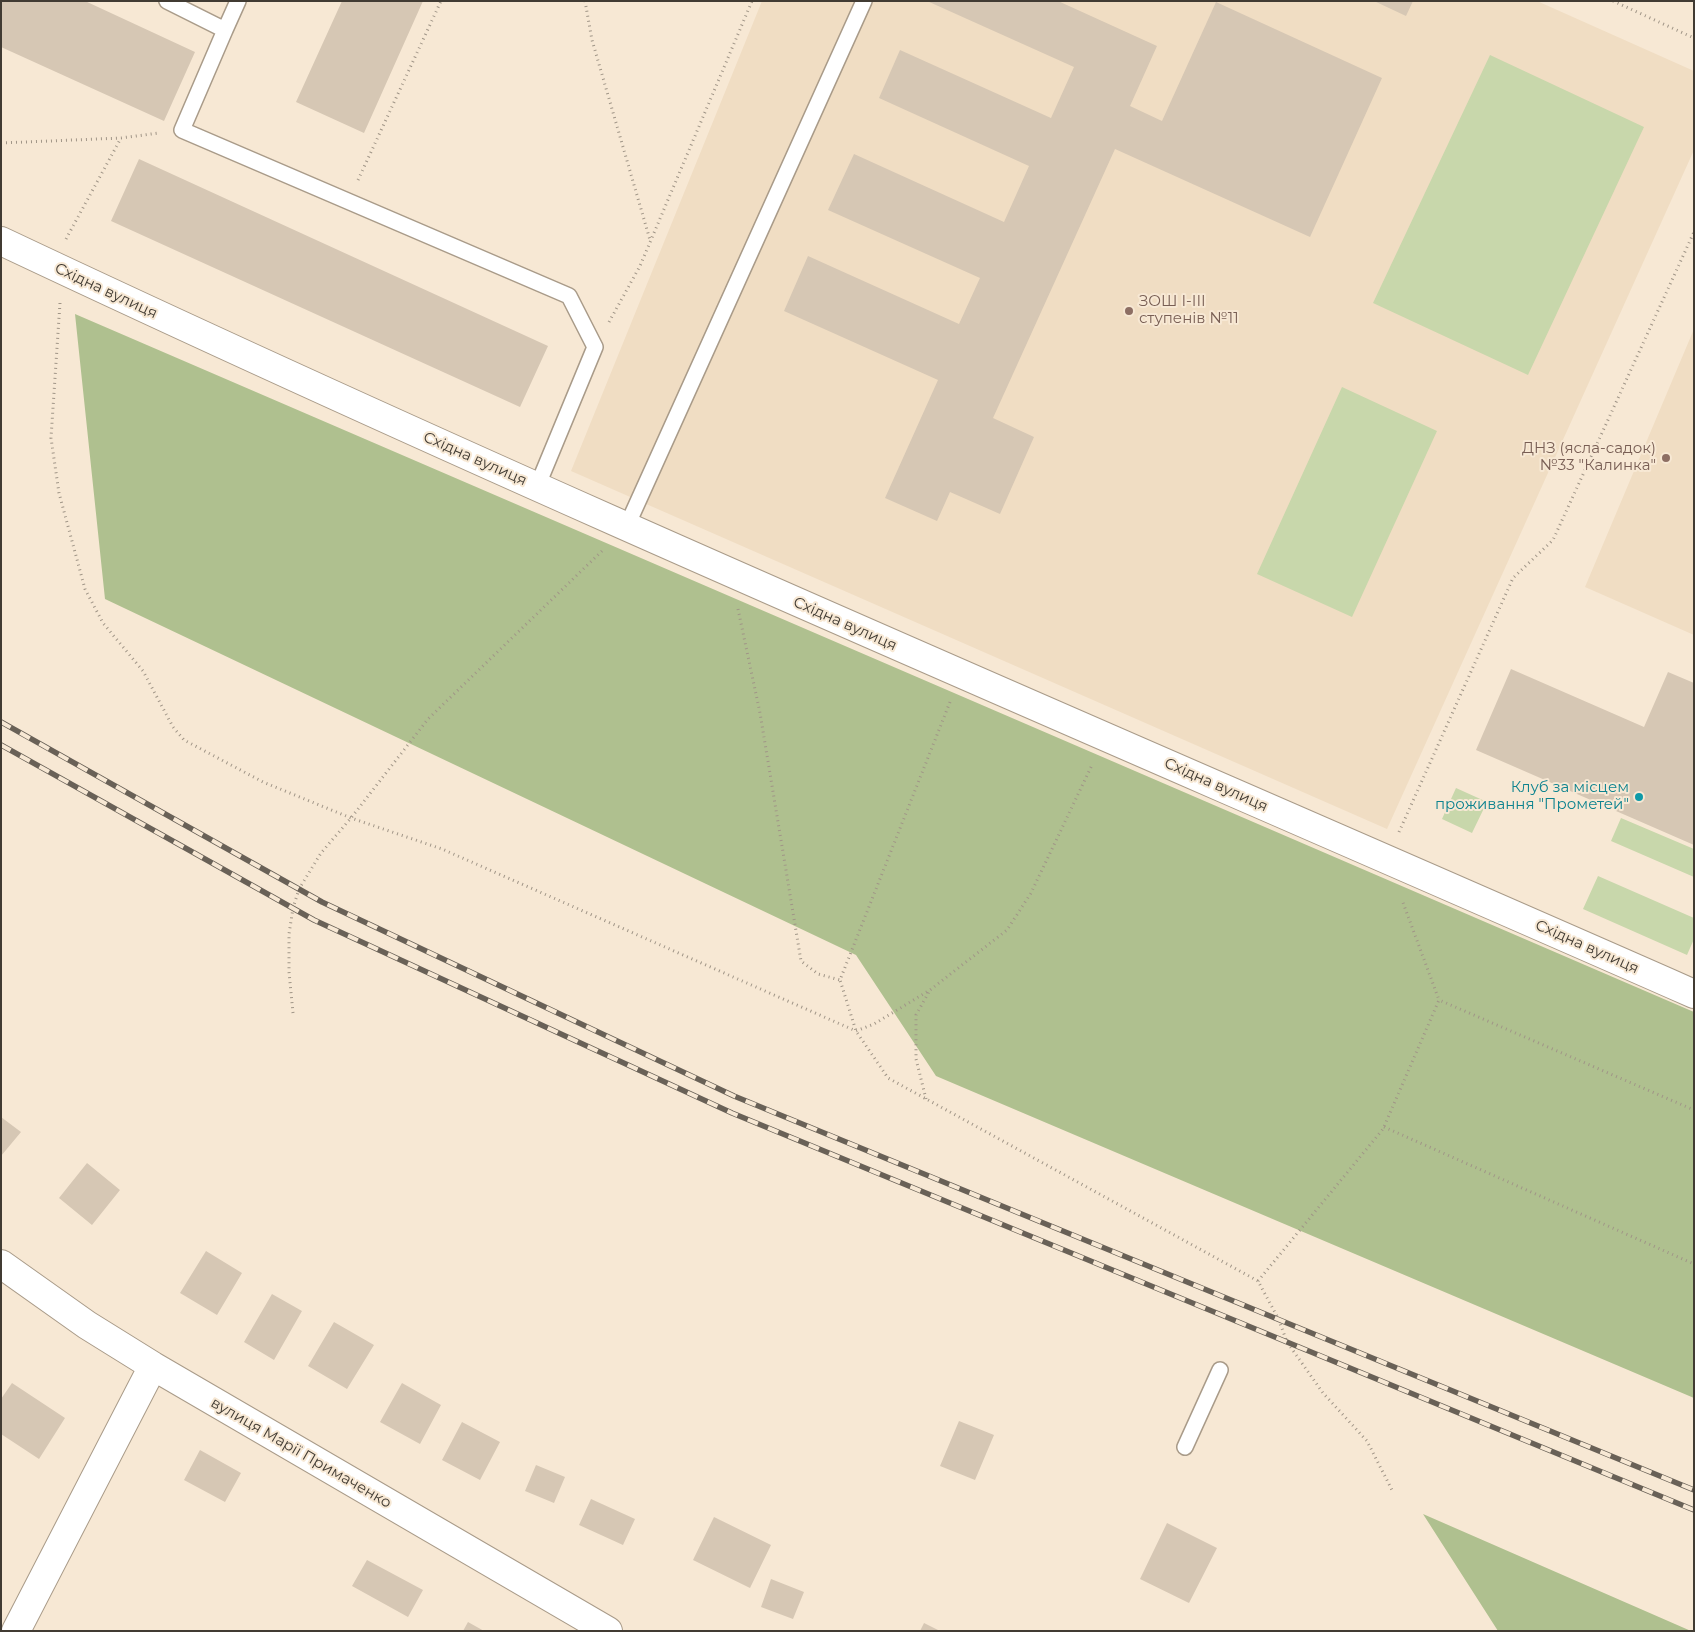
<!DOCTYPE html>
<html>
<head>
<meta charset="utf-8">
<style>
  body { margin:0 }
  #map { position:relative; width:1695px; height:1632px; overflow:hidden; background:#f7e8d4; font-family:Montserrat,sans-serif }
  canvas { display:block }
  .frame { position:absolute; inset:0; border:2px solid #413b33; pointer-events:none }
</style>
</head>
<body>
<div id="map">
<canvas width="1695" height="1632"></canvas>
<div class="frame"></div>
</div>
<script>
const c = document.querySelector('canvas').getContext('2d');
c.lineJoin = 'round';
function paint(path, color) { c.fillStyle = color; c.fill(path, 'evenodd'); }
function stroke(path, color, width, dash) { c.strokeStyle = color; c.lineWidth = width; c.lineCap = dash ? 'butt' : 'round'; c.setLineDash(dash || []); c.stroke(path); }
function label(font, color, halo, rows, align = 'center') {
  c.font = font + ' Montserrat,sans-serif'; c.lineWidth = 4; c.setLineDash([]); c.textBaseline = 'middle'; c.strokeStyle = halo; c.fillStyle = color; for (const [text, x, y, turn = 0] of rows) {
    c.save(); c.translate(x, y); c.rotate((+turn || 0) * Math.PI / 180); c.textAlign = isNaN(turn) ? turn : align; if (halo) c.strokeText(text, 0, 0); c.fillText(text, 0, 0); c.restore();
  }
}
paint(new Path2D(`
  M762 1H1537L1694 71V150L1387 829 571 471Z
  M1694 329V635L1585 587Z`), '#f0ddc3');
paint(new Path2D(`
  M1490 55 1644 127 1528 375 1373 303Z
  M1342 387 1437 431 1352 617 1257 574Z
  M1456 788 1487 802 1472 833 1442 819Z
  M1621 818 1694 849V877L1611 841Z
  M1598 876 1694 918V939L1687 955 1583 909Z`), '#c8d7ab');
paint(new Path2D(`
  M75 314 1694 1012V1398L936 1076 856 955 105 599Z
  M1423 1514 1691 1631H1498Z`), '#afc08f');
paint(new Path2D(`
  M1 1H85L195 52 164 121 1 47Z
  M342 1H423L364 133 296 102Z
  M927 1H1058L1157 46 1130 106 1162 121 1216 2 1382 78 1310 237 1115 149 993 418 1034 437 1000 514 950 492 937 521 885 498 938 380 784 311 808 256 959 324 980 278 828 210 854 154 1004 222 1029 166 879 98 900 50 1051 118 1074 67Z
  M1374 1H1413L1406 16Z
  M139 159 548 346 520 407 111 221Z
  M1511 669 1644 727 1668 672 1694 683V845L1476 750Z
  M1 1117 21 1132 1 1156Z
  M87 1163 120 1190 92 1225 59 1198Z
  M206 1251 242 1273 217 1315 180 1293Z
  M272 1294 302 1311 274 1360 244 1342Z
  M334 1322 374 1345 347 1389 308 1366Z
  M12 1383 65 1418 39 1459 1 1434V1399Z
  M402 1383 441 1405 420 1444 380 1422Z
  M959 1421 994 1435 975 1480 940 1466Z
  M462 1422 500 1442 480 1480 442 1460Z
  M200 1450 241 1473 225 1502 184 1480Z
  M536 1465 565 1477 554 1503 525 1491Z
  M591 1499 635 1519 623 1545 579 1525Z
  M714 1517 771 1545 750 1588 693 1560Z
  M1167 1523 1217 1548 1189 1603 1140 1579Z
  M367 1560 423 1590 408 1617 352 1586Z
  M771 1579 804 1592 793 1619 761 1607Z
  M468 1622 484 1631H463Z
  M924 1623 940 1631H920Z`), '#d6c7b4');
const lane = new Path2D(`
  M167 1 225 30 182 130 569 296 595 347 537 487
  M225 30 238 1
  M626 528 864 1
  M1185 1447 1220 1370`);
const street = new Path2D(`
  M1 241C560 505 1129 745 1694 994
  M1 1264 87 1325 153 1366 608 1631
  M16 1631 153 1366`);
stroke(lane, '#a99b89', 18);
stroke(street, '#a99b89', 30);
stroke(new Path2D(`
  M585 1 592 40 650 240
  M1613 1 1694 38
  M1 143 121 138 159 133
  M358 180 441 1
  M66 239 121 138
  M60 303 51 438 59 493 85 589 103 623 143 671 173 727 184 740 263 782 351 818 442 849 856 1031 874 1024 930 990 1007 930 1031 893 1092 765
  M609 322 640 266 752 1
  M738 609 760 713 801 961 818 974 840 980
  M950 702 840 980 856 1031 888 1078 1258 1281 1278 1318 1287 1342 1323 1393 1367 1441 1393 1492
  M1399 832 1513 578 1553 540 1694 232
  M1438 1002 1439 1000 1694 1110
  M293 1013 289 972V934L293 908 299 889 321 853 351 818 428 719 603 550
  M926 1099 916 1059V1015L930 990
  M1384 1127 1694 1264
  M1258 1281 1383 1129 1439 1000 1402 900`), '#a09587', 3, [1, 4]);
stroke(lane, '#fff', 15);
stroke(street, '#fff', 28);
const rail = new Path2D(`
  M1 722 322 902 734 1096 1694 1490
  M1 745 314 920 732 1113 1694 1510`);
stroke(rail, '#696157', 5.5);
stroke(rail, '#f7e8d4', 4, [11]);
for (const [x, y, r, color] of [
  [1129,311,5,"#8d6e63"],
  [1666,458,5,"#8d6e63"],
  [1639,797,5,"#0f9aa8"]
]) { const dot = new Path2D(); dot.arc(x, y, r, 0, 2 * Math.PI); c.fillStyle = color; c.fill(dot); stroke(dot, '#f7e8d4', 2); }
label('15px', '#413b33', '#f7e8d4', [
  ["Східна вулиця",106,291,25],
  ["Східна вулиця",475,459,24],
  ["Східна вулиця",845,624,24],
  ["Східна вулиця",1216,785,24],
  ["Східна вулиця",1587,947,24],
  ["вулиця Марії Примаченко",301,1453,30]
]);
label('15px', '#785e54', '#f7e8d4', [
  ["ЗОШ І-ІІІ",1139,302],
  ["ступенів №11",1139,319],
  ["ДНЗ (ясла-садок)",1656,449,"right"],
  ["№33 \"Калинка\"",1656,466,"right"]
], 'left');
label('15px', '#0d838f', '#f7e8d4', [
  ["Клуб за місцем",1629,788],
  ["проживання \"Прометей\"",1629,805]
], 'right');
</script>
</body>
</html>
